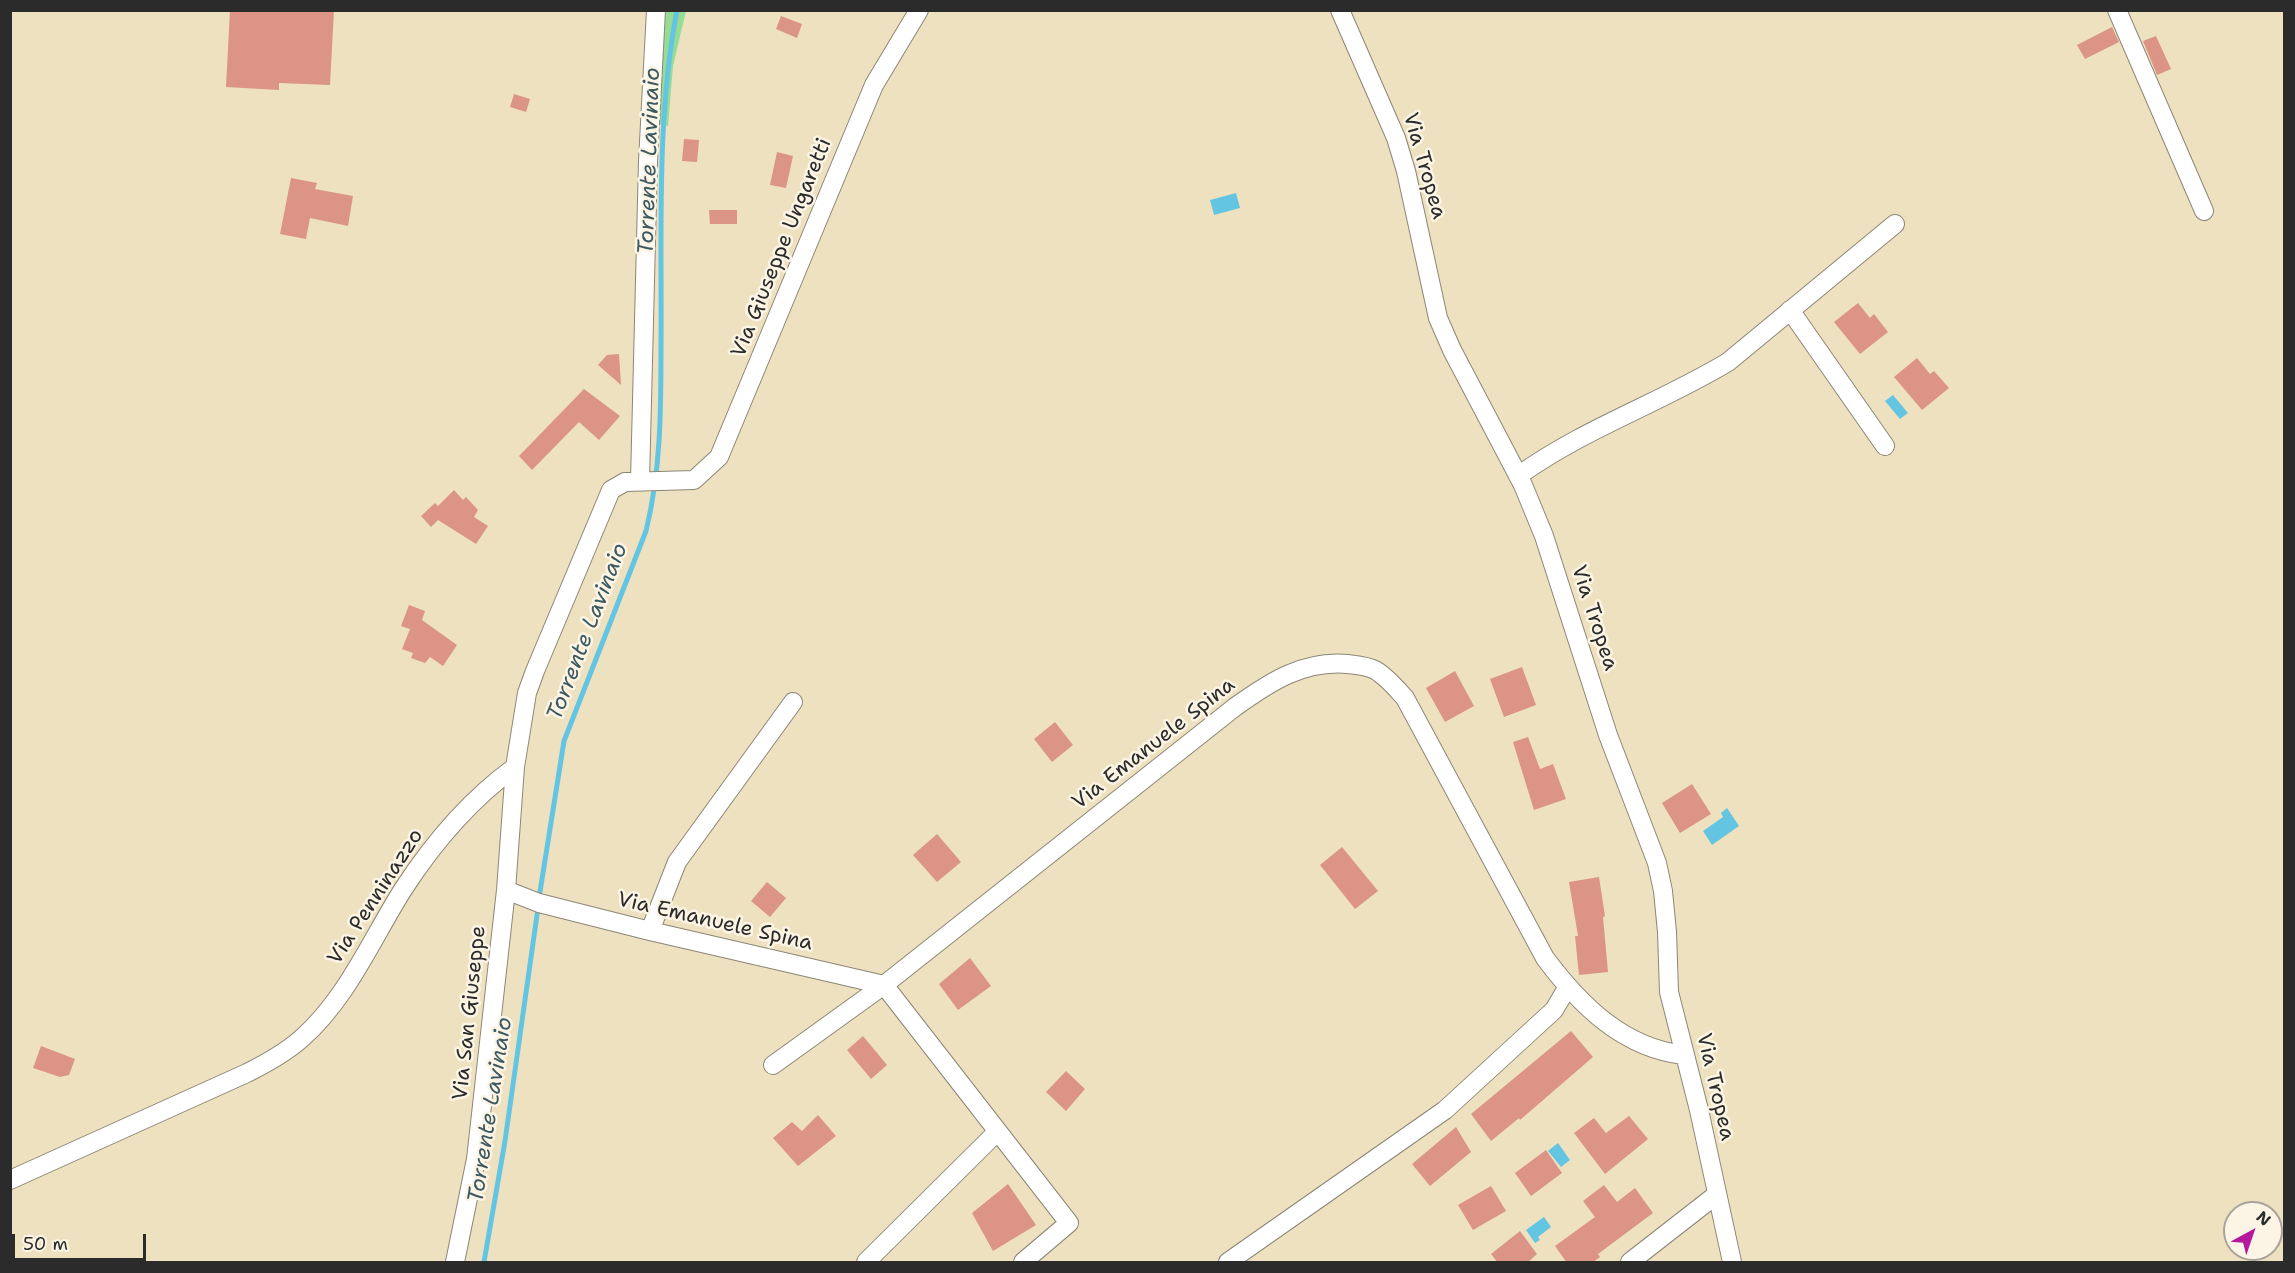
<!DOCTYPE html>
<html>
<head>
<meta charset="utf-8">
<style>
  body { margin:0 }
  #map { position:relative; width:2295px; height:1273px; overflow:hidden; background:#eee1c0; font-family:"Shantell Sans",sans-serif }
  canvas { display:block }
  .frame { position:absolute; inset:0; border:12px solid #2b2b2b; pointer-events:none }
  .north { position:absolute; left:2223px; top:1201px; width:60px; height:60px; box-sizing:border-box; background:#fcf5e5; border:2px solid #a8a49b; border-radius:50%; rotate:40deg; font-size:16px; font-weight:700; line-height:24px; text-align:center; color:#2b2b2b }
  .north::after { content:''; display:block; margin:auto; width:21px; height:27px; background:#b5179e; clip-path:polygon(50% 0,100% 100%,50% 72%,0 100%) }
  .scale { position:absolute; left:12px; top:1234px; width:134px; height:27px; box-sizing:border-box; border:3px solid #2b2b2b; border-top:0; padding-left:8px; font-size:18px; line-height:21px; white-space:nowrap; color:#2b2b2b; -webkit-text-stroke:4px #fcf5e5; paint-order:stroke }
</style>
</head>
<body>
<div id="map">
<canvas width="2295" height="1273"></canvas>
<div class="frame"></div>
<div class="north">N</div>
<div class="scale">50 m</div>
</div>
<script>
const c = document.querySelector('canvas').getContext('2d');
c.lineJoin = 'round';
function paint(path, color) { c.fillStyle = color; c.fill(path, 'evenodd'); }
function stroke(path, color, width, dash) { c.strokeStyle = color; c.lineWidth = width; c.lineCap = dash ? 'butt' : 'round'; c.setLineDash(dash || []); c.stroke(path); }
function label(font, color, halo, rows, align = 'center') {
  c.font = font + ' "Shantell Sans",sans-serif'; c.lineWidth = 5; c.setLineDash([]); c.textBaseline = 'middle'; c.strokeStyle = halo; c.fillStyle = color; for (const [text, x, y, turn = 0] of rows) {
    c.save(); c.translate(x, y); c.rotate((+turn || 0) * Math.PI / 180); c.textAlign = isNaN(turn) ? turn : align; if (halo) c.strokeText(text, 0, 0); c.fillText(text, 0, 0); c.restore();
  }
}
paint(new Path2D(`
  M662 11H686L673 66 668 126 658 124Z`), '#97dc94');
paint(new Path2D(`
  M1236 193 1240 208 1214 215 1210 200Z
  M1893 395 1908 413 1900 419 1885 401Z
  M1727 808 1739 826 1712 845 1703 831 1723 817 1721 813Z
  M1558 1143 1570 1160 1561 1167 1548 1151Z
  M1544 1217 1551 1227 1538 1237 1540 1240 1535 1243 1526 1230Z`), '#64c5e3');
stroke(new Path2D(`
  M539 898 564 741 646 531C661 470 661 409 661 346 662 235 656 120 677 10
  M484 1262 505 1141 538 908`), '#64c5e3', 5);
paint(new Path2D(`
  M230 10H334L330 85 279 83V90L226 87Z
  M781 16 802 24 797 38 776 29Z
  M2112 27 2119 42 2085 59 2077 45Z
  M2156 36 2171 69 2157 75 2143 41Z
  M514 94 530 99 526 112 510 107Z
  M684 139 699 140 697 162 682 161Z
  M777 152 793 156 786 188 770 185Z
  M291 178 317 183 315 189 353 196 348 226 310 218 306 239 280 234Z
  M709 210H737V224H710Z
  M1858 303 1870 318 1874 314 1888 332 1860 354 1834 322Z
  M619 354 621 385 598 365 607 355Z
  M1917 358 1930 374 1934 371 1949 388 1922 410 1894 377Z
  M584 389 620 416 599 440 579 422 532 470 519 456Z
  M454 490 463 500 466 497 478 510 474 517 488 526 476 544 438 520 431 527 421 516 435 503 438 506Z
  M409 605 425 611 422 620 457 645 443 666 430 657 425 663 411 658 413 653 402 649 410 629 401 626Z
  M1522 667 1536 705 1504 717 1490 679Z
  M1455 671 1474 706 1445 722 1426 688Z
  M1055 722 1073 745 1052 762 1034 739Z
  M1528 737 1540 769 1553 764 1566 799 1534 810 1513 742Z
  M1692 784 1711 814 1680 833 1662 803Z
  M937 834 961 862 937 882 913 855Z
  M1342 847 1378 891 1355 909 1320 865Z
  M1599 877 1605 916 1603 917 1608 972 1579 975 1575 936H1578L1569 882Z
  M767 882 786 898 770 917 751 901Z
  M970 958 991 986 958 1010 939 984Z
  M1571 1031 1593 1057 1520 1120 1519 1118 1491 1141 1471 1114Z
  M863 1036 887 1065 871 1079 847 1050Z
  M41 1046 75 1059 69 1075 60 1077 33 1068Z
  M1066 1071 1085 1089 1066 1111 1046 1092Z
  M818 1115 836 1136 798 1166 773 1138 792 1122 802 1131Z
  M1629 1116 1648 1139 1605 1174 1574 1133 1594 1118 1606 1133Z
  M1456 1127 1471 1152 1430 1186 1412 1164Z
  M1546 1150 1562 1173 1531 1196 1515 1173Z
  M1008 1184 1036 1225 993 1251 972 1213Z
  M1604 1185 1617 1202 1635 1188 1653 1213 1598 1254 1600 1257 1592 1263H1567L1555 1246 1595 1217 1583 1201Z
  M1491 1186 1506 1211 1473 1230 1458 1205Z
  M1520 1231 1537 1254 1527 1263H1498L1491 1254Z`), '#db9486');
const minor = new Path2D(`
  M1340 10 1396 138 1406 171 1438 318 1452 350 1523 485 1544 536 1608 735 1657 863 1663 891 1667 932 1669 992 1699 1110 1732 1262
  M2117 10 2204 211
  M1790 310 1885 446
  M1518 476C1583 429 1660 403 1728 362L1895 224
  M640 481 648 161 656 10
  M506 890 539 903 650 931 884 985 1235 707C1270 682 1303 660 1348 664 1356 665 1368 666 1375 670 1386 676 1396 688 1405 698L1545 958C1580 1005 1623 1048 1684 1055
  M650 931 677 862 793 702
  M773 1065 884 985 1069 1223 1023 1262
  M10 1180 247 1073C267 1063 285 1053 301 1039 347 999 372 938 404 888 434 842 471 799 515 767
  M455 1262 476 1159 506 890 515 767 527 693 535 671 611 490 625 482 694 480 719 457 874 85 919 10
  M866 1262 996 1133
  M1228 1262 1445 1110 1554 1010 1567 988
  M1630 1262 1716 1195`);
stroke(minor, '#8c8676', 20);
stroke(minor, '#fff', 18);
label('21px', '#2b2b2b', '#fcf5e5', [
  ["Via Tropea",1424,166,74],
  ["Via Giuseppe Ungaretti",782,248,-68],
  ["Via Tropea",1594,618,72],
  ["Via Emanuele Spina",1154,744,-38],
  ["Via Penninazzo",376,897,-57],
  ["Via Emanuele Spina",715,922,13],
  ["Via San Giuseppe",470,1013,-84],
  ["Via Tropea",1715,1087,77]
]);
label('italic 22px', '#3c5962', '#fcf5e5', [
  ["Torrente Lavinaio",650,161,-88],
  ["Torrente Lavinaio",588,632,-69],
  ["Torrente Lavinaio",491,1110,-81]
]);
</script>
</body>
</html>
